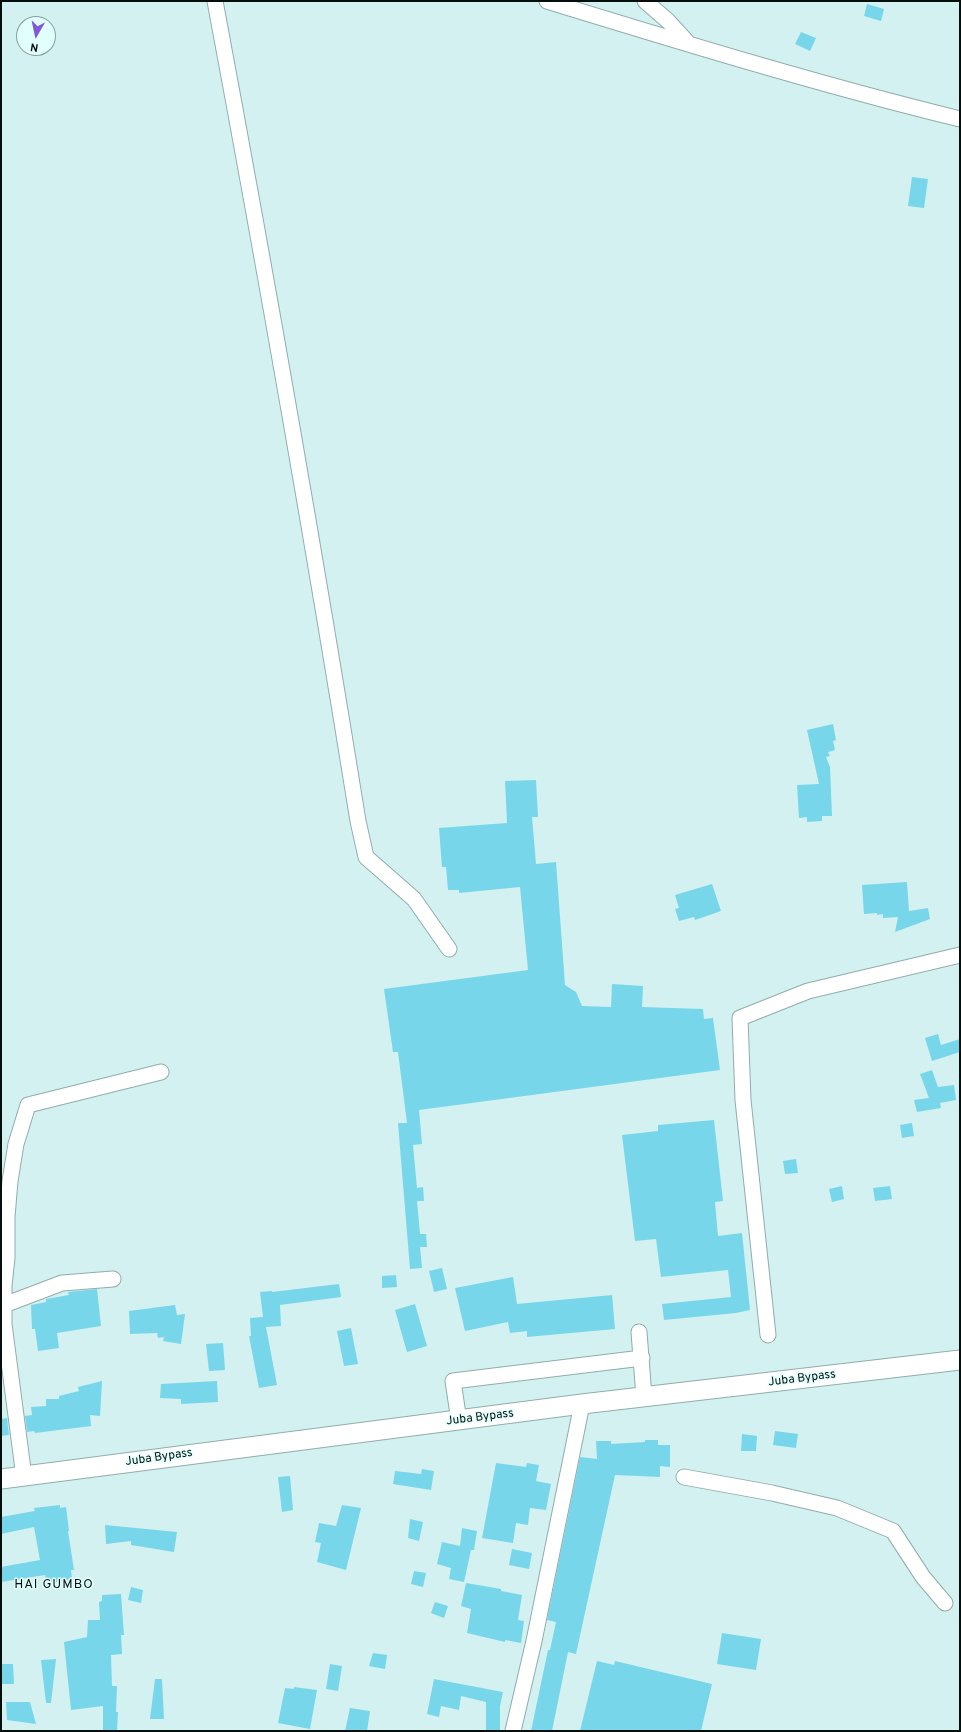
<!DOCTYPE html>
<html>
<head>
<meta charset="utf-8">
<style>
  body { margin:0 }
  #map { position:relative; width:961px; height:1732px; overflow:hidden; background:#d3f1f0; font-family:Overpass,sans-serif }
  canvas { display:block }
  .frame { position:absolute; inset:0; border:2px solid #040e0d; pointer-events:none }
  .north { position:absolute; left:16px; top:16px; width:40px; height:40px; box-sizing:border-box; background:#e0fffd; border:1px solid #889f9d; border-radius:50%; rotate:189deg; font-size:11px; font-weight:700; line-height:16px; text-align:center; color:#040e0d }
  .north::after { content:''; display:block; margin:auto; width:14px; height:18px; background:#825ad4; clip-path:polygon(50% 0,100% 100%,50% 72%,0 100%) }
</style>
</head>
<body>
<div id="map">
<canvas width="961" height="1732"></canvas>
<div class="frame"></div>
<div class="north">N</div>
</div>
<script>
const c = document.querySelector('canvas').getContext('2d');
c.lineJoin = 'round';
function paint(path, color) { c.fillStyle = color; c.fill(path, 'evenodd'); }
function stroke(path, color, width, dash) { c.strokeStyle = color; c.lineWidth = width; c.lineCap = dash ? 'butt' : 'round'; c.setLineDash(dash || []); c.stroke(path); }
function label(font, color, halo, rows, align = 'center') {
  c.font = font + ' Overpass,sans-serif'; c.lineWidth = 3; c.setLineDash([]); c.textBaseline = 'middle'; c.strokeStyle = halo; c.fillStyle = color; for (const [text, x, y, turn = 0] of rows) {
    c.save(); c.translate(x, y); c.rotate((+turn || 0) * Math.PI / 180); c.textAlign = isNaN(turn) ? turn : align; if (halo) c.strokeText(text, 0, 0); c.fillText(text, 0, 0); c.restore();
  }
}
paint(new Path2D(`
  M867 4 884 9 881 21 864 16Z
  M801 32 816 38 810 51 795 44Z
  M912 177 928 179 924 208 908 206Z
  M833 724 836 740 833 741 835 750 828 752 830 756 826 757 830 767 832 816H822V821L807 822V817L799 818 797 785 819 784 807 730Z
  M536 780 538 817H532L536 864 556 862 565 985 576 992 582 1006 611 1007 612 984 643 986 642 1007 703 1009 704 1019 713 1018 720 1070 419 1110 422 1144 413 1145 417 1188 423 1187 424 1201H417L420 1234H426L427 1247H420L422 1268 410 1269 398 1123H407L398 1052H393L384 989 528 970 520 887 459 893V890H448L446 867H442L439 828 507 823 505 781Z
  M907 882 909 911 928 908 930 919 895 932 898 917 883 918V914L877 915V913L864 914 862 885Z
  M712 884 721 911 695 920 694 917 679 921 675 909 679 908 675 895Z
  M938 1034 941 1045 960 1039V1052L932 1061 925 1038Z
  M932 1070 938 1087 954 1085 956 1100 940 1103 941 1108 917 1112 914 1100 929 1098 920 1074Z
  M714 1120 723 1201 715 1202 718 1236 742 1233 750 1310 736 1313 664 1320 662 1304 731 1297 728 1270 661 1277 656 1239 635 1241 622 1135 658 1131V1125Z
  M912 1123 914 1136 902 1138 900 1125Z
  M796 1159 798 1173 785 1174 783 1161Z
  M842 1186 844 1199 832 1202 829 1189Z
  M890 1186 892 1199 875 1201 873 1188Z
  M442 1268 447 1289 434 1292 429 1271Z
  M396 1275 397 1287 382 1288V1276Z
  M513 1277 517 1304 612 1295 615 1329 527 1337V1331L510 1333 508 1322 465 1331 455 1288Z
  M339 1284 341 1297 280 1305 281 1326 266 1327 277 1385 259 1388 249 1336H251L250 1318 263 1317 260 1292 272 1291V1292Z
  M97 1289 101 1326 57 1333 59 1348 38 1351 35 1329H32L31 1305 46 1302V1299L69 1295 68 1292Z
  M415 1304 427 1346 407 1352 395 1310Z
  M175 1305 177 1315 185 1314 181 1344 163 1341 164 1337 158 1338 157 1333 130 1334 129 1311Z
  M351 1328 358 1364 344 1366 337 1331Z
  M223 1343 225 1370 209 1371 206 1344Z
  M102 1381 100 1416 90 1415 91 1426 35 1433 34 1431 27 1432 25 1416 32 1415 31 1407 46 1406V1399H59V1396L79 1391 78 1387Z
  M217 1381 218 1402 181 1404V1399L160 1398 161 1384Z
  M7 1418 9 1435 1 1436V1419Z
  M775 1431 798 1434 796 1448 773 1445Z
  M742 1434 757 1436 756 1451H741Z
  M645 1440H658V1445H670V1467L660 1466V1477L615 1475 576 1654 568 1652 552 1731H531L548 1650H550L556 1622 547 1620 580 1457 597 1459 596 1441H611V1444L645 1442Z
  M496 1463 526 1467 527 1463 539 1465 536 1481 551 1484 546 1510 530 1508 528 1525 516 1523 513 1543 482 1538Z
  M422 1469 434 1471 431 1490 393 1484 395 1471 421 1474Z
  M290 1476 293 1510 282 1512 278 1477Z
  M60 1505V1508L66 1507 69 1531H68L74 1570H71L72 1579 47 1584 45 1575 1 1582V1567L40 1560 34 1527 1 1534V1517L35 1511 34 1508Z
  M342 1505 361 1508 346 1570 317 1562 321 1543 315 1542 319 1523 336 1526Z
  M410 1519 423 1522 419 1541 408 1538Z
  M105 1525 177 1532 174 1552 131 1545V1541L106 1544Z
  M462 1528 477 1531 474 1550H471L464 1582 449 1579 451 1568 437 1564 442 1542 460 1546Z
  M512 1549 532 1553 529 1569 509 1565Z
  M414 1571 426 1573 423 1587 411 1584Z
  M466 1583 501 1589V1591L522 1595 518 1620 524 1621 521 1643 505 1640V1642L467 1633 471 1609 461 1606Z
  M131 1587 143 1590 141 1603 128 1600Z
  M121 1594 124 1635H121L122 1654 111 1655 112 1686H117L116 1712H118L117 1731H103V1706L71 1710 64 1642 87 1637 88 1620H100L99 1602 102 1601V1595Z
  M435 1602 448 1606 444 1618 431 1613Z
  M722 1633 761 1639 756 1670 717 1664Z
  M373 1653 387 1655 385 1669 369 1666Z
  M56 1659 51 1703H46L41 1660Z
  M597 1661 614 1665 615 1661 712 1684 701 1731H580Z
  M1 1664H13L14 1684H1Z
  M330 1664 342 1666 338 1691 326 1689Z
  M155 1679H162L164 1719H150Z
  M434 1679 503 1692 500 1706V1731H486V1702L461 1696 459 1710 441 1706 439 1717 427 1714Z
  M294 1687 317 1690 310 1729 278 1723 285 1688 294 1689Z
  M6 1702H30L36 1724 7 1720Z
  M350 1708 370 1711 367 1731H345Z`), '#78d6ea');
const minor = new Path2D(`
  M215 1C266 274 314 547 358 821L366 857 414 899 449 949
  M547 1C684 43 821 85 960 119
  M645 1 668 21 689 44
  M4 1305 62 1283 113 1279
  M639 1332 644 1397
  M768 1335 743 1100 740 1018 808 991 960 955
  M459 1421 453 1381 642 1358
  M24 1477 4 1324V1285L7 1258V1217L10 1181 16 1144 28 1105 161 1072
  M684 1477 772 1493 837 1508 893 1531 923 1577 945 1603
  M513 1731 534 1641 582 1404`);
const major = new Path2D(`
  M1 1479 582 1404 960 1360`);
stroke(minor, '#90adac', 17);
stroke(major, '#90adac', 21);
stroke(minor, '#fff', 15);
stroke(major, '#fff', 19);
label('12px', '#040e0d', '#e0fffd', [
  ["Juba Bypass",802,1379,-7],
  ["Juba Bypass",480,1418,-7],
  ["Juba Bypass",159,1458,-8]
]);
c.letterSpacing = '1px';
label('13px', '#040e0d', '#e0fffd', [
  ["HAI GUMBO",54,1585]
]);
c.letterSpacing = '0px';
</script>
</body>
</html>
